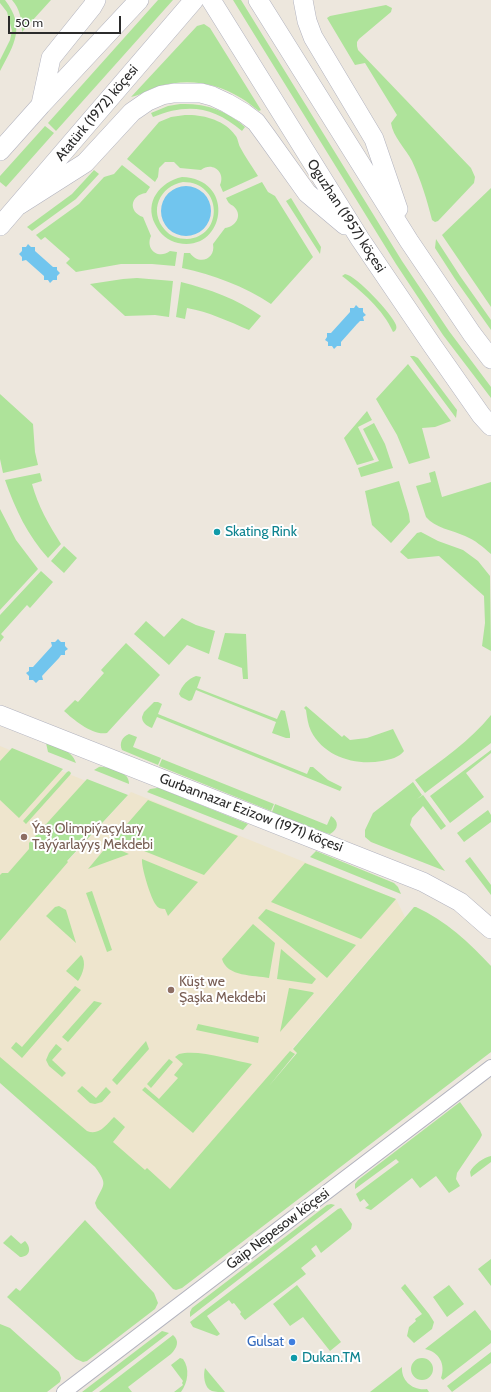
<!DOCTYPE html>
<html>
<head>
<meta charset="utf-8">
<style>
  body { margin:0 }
  #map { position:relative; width:491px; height:1392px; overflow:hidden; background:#ede7dd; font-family:Cabin,sans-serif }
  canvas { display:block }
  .scale { position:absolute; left:8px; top:16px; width:113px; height:18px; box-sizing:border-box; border:2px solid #2b2b2b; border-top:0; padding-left:5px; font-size:12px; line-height:14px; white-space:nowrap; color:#2b2b2b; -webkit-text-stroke:3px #fff; paint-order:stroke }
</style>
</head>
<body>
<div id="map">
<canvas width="491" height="1392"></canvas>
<div class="scale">50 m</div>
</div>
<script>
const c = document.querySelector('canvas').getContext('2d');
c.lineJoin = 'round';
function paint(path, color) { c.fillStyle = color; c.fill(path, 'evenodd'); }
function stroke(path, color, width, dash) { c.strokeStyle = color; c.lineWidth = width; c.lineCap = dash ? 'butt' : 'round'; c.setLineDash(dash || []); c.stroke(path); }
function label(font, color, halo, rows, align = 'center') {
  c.font = font + ' Cabin,sans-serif'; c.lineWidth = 4; c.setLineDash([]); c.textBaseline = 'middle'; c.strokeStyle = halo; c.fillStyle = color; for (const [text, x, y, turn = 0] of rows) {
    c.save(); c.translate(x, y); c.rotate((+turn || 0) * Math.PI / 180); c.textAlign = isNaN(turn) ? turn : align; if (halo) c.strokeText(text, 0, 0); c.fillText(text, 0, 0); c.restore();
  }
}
paint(new Path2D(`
  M0 746 96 785 0 889Z
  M131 792 396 899 405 917 292 1049 297 1052 161 1211 0 1072V931L65 859 68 861Z`), '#eee5cd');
paint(new Path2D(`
  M0 0H5C26 27 14 45 0 71V60L10 40 12 31 7 12 0 3Z
  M12 0H51L22 32C22 20 20 9 12 0Z
  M158 0H173L56 131 48 123Z
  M233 0H241L402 261 449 331 491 387V398L443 335 396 264Z
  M386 5 392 8 391 12 359 39 357 42V46L358 50 471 168 475 177 474 183 438 221 435 222 432 220C427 200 421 180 412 161 406 149 393 137 391 123L397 115 365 63 355 65 327 18 330 16Z
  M204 24 210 28 261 110 259 111C253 107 247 101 241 98 217 83 188 78 160 86 150 88 142 95 131 97L197 26Z
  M180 104C204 103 227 110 245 127L242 131C213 106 187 103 153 117L151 113 168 106Z
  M185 115C202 114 225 120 235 135 238 138 238 143 240 147 245 157 252 166 258 176L223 192 220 185C226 172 212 161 201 170L180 168 174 162H165L159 168 158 177 155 182 127 159 159 122 171 117Z
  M45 126 54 133 6 187 0 182V176Z
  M122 165 150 187 146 193C130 195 128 212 143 217L151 236C145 249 158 260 170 251L177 252 175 266 152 264H121L76 272 66 263 70 259 45 237 41 240 36 235 79 204 104 177 114 174Z
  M94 170 99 174 76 199 32 231 27 227 72 194Z
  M182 177C237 179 225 253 178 243 168 241 160 234 155 224 144 202 160 182 182 177ZM183 182C223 182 224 237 187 239 178 239 170 236 165 230 148 211 160 186 183 182Z
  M262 182 268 192 275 196 313 257 271 304C244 286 214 275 182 268L184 253H190C199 266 216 259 213 244L225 228C234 227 242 218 236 209 232 203 230 207 226 198Z
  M491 188V307L442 235Z
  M291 198 321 247 320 254 286 201Z
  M436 239 460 276 491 320V330L455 279 435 248Z
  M345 274C356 275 393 315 396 325 397 328 396 329 395 331L393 332C383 309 361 291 342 276Z
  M137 278 173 281 169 317 155 315 125 316 90 284 123 279Z
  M181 282C209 289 237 299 261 316L249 330C228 321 209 312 187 308L185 319 176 317Z
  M410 356H414L418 358 457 410 456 418Z
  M408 364 451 421 435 427 422 428 430 458 409 464 397 435 376 399Z
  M0 394 33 424 35 452 38 465 3 473 0 459Z
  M367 411 372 420 358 427 374 460 357 465 344 438Z
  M374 423 385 444 393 468 361 477 358 468 379 461 363 429Z
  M435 471 442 497 491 482V554C483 547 475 540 465 536 452 530 435 528 426 517L416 486 431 482 429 473Z
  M40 473 42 481 32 484C38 506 49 525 61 544L48 558C28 536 15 509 5 480Z
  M399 481 409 514 410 522 391 543 372 525 365 491Z
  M0 509 16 540 38 569 0 610Z
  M421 532 438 541 463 550 478 561 490 576 491 651 482 646 485 623 484 596 439 556 408 559 400 552 417 533Z
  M64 546 77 558 64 573 51 561Z
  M41 571 53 582 30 608 27 605 1 634 4 637 0 642V615Z
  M182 618 196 625 215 631 209 654 187 645 169 665 134 634 146 621 164 637Z
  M225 633 246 634 248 679H243L242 668 218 659Z
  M126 643 160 675 107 733C93 736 74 720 64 711L75 700 78 702 104 673 101 670Z
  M196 676 201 677 197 688 277 719 281 710 285 711 290 734V738H286L272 733 276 722 196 690 192 700 189 701 181 697 179 694C182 685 188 679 196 676Z
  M154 702H158L162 704 158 714 307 774 310 767H313L328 780 342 787 340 791 157 717 152 728C147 726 142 723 142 717L144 712Z
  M306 706 342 737 344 735 350 740 367 738 393 729 404 751C400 757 389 760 382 761 356 766 324 757 311 731 308 725 307 717 306 710L304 708Z
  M491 715V743L425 793 415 780C442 760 470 741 491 715Z
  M129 734 137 737 133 747 161 758 158 765 122 750C119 743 122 737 129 734Z
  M46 743C58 747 72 750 76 763L48 752Z
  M12 748 63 769 19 818 0 800V761Z
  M491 750V753L466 773 484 797 450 823 430 796Z
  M162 759 274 804 271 811 159 766Z
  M99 767C105 766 120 771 125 775 128 777 129 781 129 784L94 770Z
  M69 771 71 773 70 775 26 824 23 821 67 772Z
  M87 779 128 795 67 861 68 862 0 941V875L2 873H8L29 849V843Z
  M413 782 422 795 417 799 423 795 446 826 441 830 423 806 412 818 410 825 445 871 371 842 365 837V830L373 813Z
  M157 788H159L248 824 243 830 147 792 150 789Z
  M148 800 238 836 204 875 114 839Z
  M275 804 327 825 331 816C339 821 339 829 330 834L326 833 272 812Z
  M488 810 491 815V822L464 842 457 833Z
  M108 845 129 854 88 869Z
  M316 851 394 883 398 887 401 894 310 857Z
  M470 857 491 885V895L465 861Z
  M142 859 198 882 168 916 165 909C161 909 158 908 156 905 151 899 141 867 142 859Z
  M305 863 396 899 361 939 271 902Z
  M92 891 112 950 107 952 86 893Z
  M59 906 66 910 76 943 46 916 55 907Z
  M414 907H416C446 921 469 942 491 966V1052L182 1288 176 1290 173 1289 97 1208 95 1203C103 1184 109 1186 95 1167L0 1083V1057L87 1131C99 1136 106 1125 114 1117L125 1127 113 1142 145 1170 147 1168 170 1189 290 1051 295 1054 269 1086 297 1053 293 1049Z
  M266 909 356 945 327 978 258 918Z
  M253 924 275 943 269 978C254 975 227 977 222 959Z
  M281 949 316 979 312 984 277 979Z
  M81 955C87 962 83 974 78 981L66 971Z
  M75 986 81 990 22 1058 11 1048 16 1042 22 1047Z
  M289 988 312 992 314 993 280 1032Z
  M94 1001 102 1003 68 1042 62 1037Z
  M198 1024 259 1037 258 1043 196 1030Z
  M146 1041 149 1049 117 1085 112 1080Z
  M56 1044 62 1049 52 1060 66 1073 62 1077 49 1066 46 1060 49 1053Z
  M179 1054C198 1049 232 1060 252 1064L193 1133 142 1090 145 1087 159 1099 178 1078 174 1075 183 1064 175 1057Z
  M169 1059 173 1062 151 1088 147 1084Z
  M82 1086 96 1098 106 1087 111 1092 102 1102 95 1104 90 1103 77 1091Z
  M460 1102 480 1130 482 1135 480 1139 457 1173 456 1179 460 1186 449 1193 436 1176 420 1188 412 1178 371 1210 365 1208 369 1205 364 1199 360 1202 356 1194 399 1162 396 1159 355 1189V1184L358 1180Z
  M491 1156V1162L471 1177 470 1172C473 1165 484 1157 491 1156Z
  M331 1204 335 1205 190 1317V1312L192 1308 327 1205Z
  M341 1208 352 1224 351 1229 321 1253 316 1245 311 1249 316 1256 301 1268 306 1274 245 1320 240 1314 241 1312 234 1303 232 1304 229 1300 207 1316 220 1334 217 1336 193 1327 190 1322 338 1209Z
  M85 1220 154 1293 158 1303 155 1309 87 1361 83 1362 76 1359 7 1297 16 1288 20 1291Z
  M11 1235 21 1244 25 1241C32 1248 30 1257 20 1257L3 1243Z
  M491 1259V1286L478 1269Z
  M405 1284 429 1314 434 1322 432 1329 414 1343 407 1336 409 1327 416 1321 415 1319 422 1314 401 1288Z
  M297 1285 341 1342 330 1351 303 1317 290 1326 273 1304Z
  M449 1285 464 1304 447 1317 433 1297Z
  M475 1310 491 1331V1343L443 1380 441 1378C446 1364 439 1352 425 1349Z
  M0 1324 10 1328 59 1372 61 1378 60 1382 47 1392H0Z
  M162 1331 169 1333 92 1392H82Z
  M173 1335C180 1341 177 1348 171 1354L128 1387 132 1392H99Z
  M491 1352V1363L452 1392 447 1386Z
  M411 1369a11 11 0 1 1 22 0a11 11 0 1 1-22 0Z
  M180 1358 183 1359C190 1368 188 1383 181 1392H174L183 1385 182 1383 183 1381 171 1365Z
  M402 1367C401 1381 413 1391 427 1389L429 1392H370Z
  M205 1368 225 1392C221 1392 215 1392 212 1391 204 1388 203 1375 205 1368Z`), '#aee39a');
paint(new Path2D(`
  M161 211a25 25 0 1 1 50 0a25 25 0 1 1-50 0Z
  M28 244 31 247H35V251L53 267H57V270L60 273 57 276V280H53L50 283 48 280H44V276L26 260 22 261V257L19 254 22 251V247H26Z
  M356 305 359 308H363V312L366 315 363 317 364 321H360L357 324 341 342V346H337L334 349 332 346H328V342L325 340 327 337V333H331L350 312V308H354Z
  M58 639 61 642H65V646L68 649 65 651V655H61L59 658 42 676 43 680H39L36 683 33 680H29V676L26 673 29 671V667H33L52 646 51 642H55Z`), '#71c5ee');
const street = new Path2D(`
  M64 1392 491 1067`);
const secondary = new Path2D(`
  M211 0 360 239 432 345 481 415 491 426
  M258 0 409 241 472 334 491 359
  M303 0 307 21 313 37 374 139 398 209
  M41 104 51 58 92 7 96 0
  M0 151 41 105 139 0
  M19 205 85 163 132 112 148 101 162 95 174 93H201L212 96 227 103 244 113 256 122 267 137 307 193 345 225
  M0 226 194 0
  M0 715 423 882 460 902 491 929`);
stroke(street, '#b1b2be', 16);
stroke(secondary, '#b1b2be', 20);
stroke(street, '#fff', 14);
stroke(secondary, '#fff', 19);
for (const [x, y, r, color] of [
  [217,532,4,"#0f9aa8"],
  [24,837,4,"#8d6e63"],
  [171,990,4,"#8d6e63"],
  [292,1342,4,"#3f7fe0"],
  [294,1358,4,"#0f9aa8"]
]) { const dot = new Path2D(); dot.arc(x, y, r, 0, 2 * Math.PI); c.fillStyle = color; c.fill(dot); stroke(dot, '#fff', 1.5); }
label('14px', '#2b2b2b', '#fff', [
  ["Atatürk (1972) köçesi",97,113,-50],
  ["Oguzhan (1957) köçesi",346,216,57],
  ["Gurbannazar Ezizow (1971) köçesi",251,813,21],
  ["Gaip Nepesow köçesi",278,1229,-37]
]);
label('14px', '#0d838f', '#fff', [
  ["Skating Rink",225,532],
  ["Dukan.TM",302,1358]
], 'left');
label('14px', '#785e54', '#fff', [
  ["Ýaş Olimpiýaçylary",32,829],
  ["Taýýarlaýyş Mekdebi",32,845],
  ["Küşt we",179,982],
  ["Şaşka Mekdebi",179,998]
], 'left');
label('14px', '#366cbe', '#fff', [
  ["Gulsat",284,1342]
], 'right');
</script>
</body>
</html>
